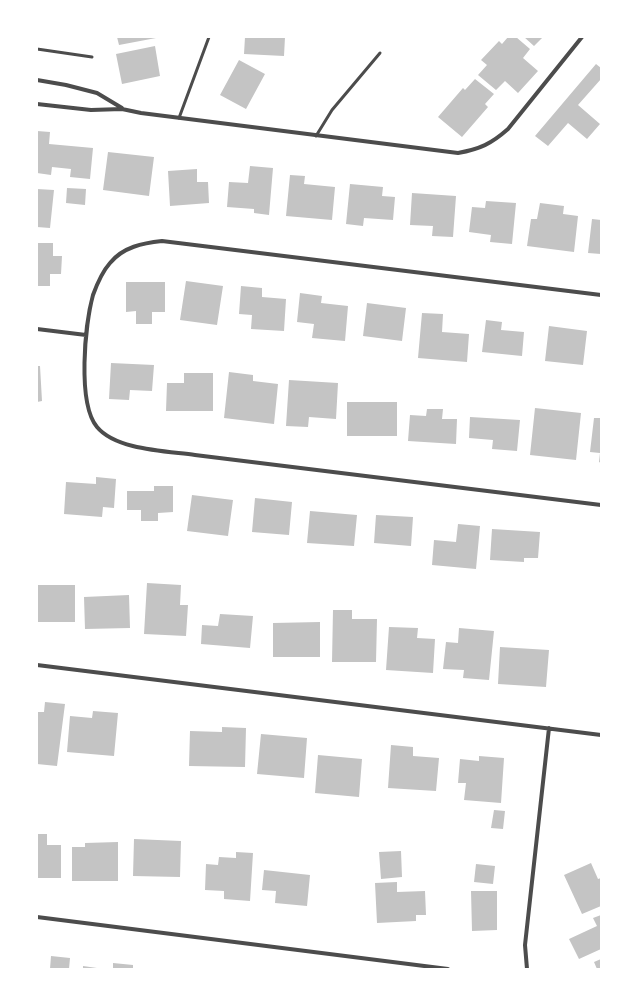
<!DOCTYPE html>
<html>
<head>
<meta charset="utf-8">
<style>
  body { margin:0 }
  #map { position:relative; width:638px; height:1006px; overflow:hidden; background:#fff; font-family:Jost,sans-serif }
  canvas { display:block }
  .frame { position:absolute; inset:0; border:38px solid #fff; pointer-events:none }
</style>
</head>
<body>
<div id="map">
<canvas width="638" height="1006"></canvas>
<div class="frame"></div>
</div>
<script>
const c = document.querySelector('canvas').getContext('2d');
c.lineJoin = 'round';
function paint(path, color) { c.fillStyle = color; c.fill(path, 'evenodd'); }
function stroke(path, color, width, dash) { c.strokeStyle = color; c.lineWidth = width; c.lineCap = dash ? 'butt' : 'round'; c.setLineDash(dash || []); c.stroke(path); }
paint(new Path2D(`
  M117 37H156V38L119 45Z
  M245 37H285L284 56 244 54Z
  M508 37H516L530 49 523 58 538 71 518 93 505 81 496 90 478 75 487 65 481 60 499 41 502 44Z
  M524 37H543L534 46Z
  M155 46 160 76 122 84 116 54Z
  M239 60 265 74 246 109 220 95Z
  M596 64 601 68V79L578 105 600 124 587 139 568 123 548 146 535 136Z
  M475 79 494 94 485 104 488 107 462 137 438 117 463 88 465 90Z
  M37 131 50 132 49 144 93 148 90 179 70 177 71 169 52 167 51 175 37 173Z
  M108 152 154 157 149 196 103 190Z
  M250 166 273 168 269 215 254 213V209L227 207 229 182 248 183Z
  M197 169V182H208L209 203 170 206 168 171Z
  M290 175 305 176 304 184 335 187 332 220 286 216Z
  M350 184 383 187 382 196 395 197 393 220 364 218 363 226 346 224Z
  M67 188 86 189 85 205 66 203Z
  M37 189 54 190 50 228 37 227Z
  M412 193 456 196 453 237 432 236 433 226 410 225Z
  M486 201 516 203 512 244 490 242 491 235 469 232 472 207 485 208Z
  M540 203 564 206 563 214 578 216 574 252 527 246 531 219H537Z
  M592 219 601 220V254L588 253Z
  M37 243H53V256H62L61 274H50V286H37Z
  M186 281 223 286 217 325 180 320Z
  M126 282H165V312H152V324H136V311L126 312Z
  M241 286 262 288V297L286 299 284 331 251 329 252 315 239 314Z
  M300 293 322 296 321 303 348 306 345 341 312 338 314 324 297 322Z
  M367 303 406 308 402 341 363 336Z
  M422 313 443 314 442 332 469 334 467 362 418 358Z
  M486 320 502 322 501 330 524 332 522 356 482 352Z
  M549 326 587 331 583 365 545 361Z
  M111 363 154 365 152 391 130 390 129 400 109 399Z
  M37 366H40L42 401 37 402Z
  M229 372 253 375V381L278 384 274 424 224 418Z
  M184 373H213V411H166L167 383H184Z
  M289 380 338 383 336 419 309 417 308 427 286 426Z
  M347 402H397V436H347Z
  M535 408 581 413 576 460 530 455Z
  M427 409H443L442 419H457L456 444 408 441 410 415 426 416Z
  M470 417 520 420 517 451 492 449 493 440 469 438Z
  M594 418H601V463L599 462 600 453 590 452Z
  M96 477 116 479 114 508 103 507 102 517 64 514 66 482 96 484Z
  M154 486H173V512L158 513V521H141V510H127V491H154Z
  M192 495 233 500 228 536 187 531Z
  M255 498 292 502 289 535 252 532Z
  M310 511 357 515 354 546 307 543Z
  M376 515 413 517 411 546 374 543Z
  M458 524 480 526 476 569 432 565 434 540 456 542Z
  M492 529 540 532 538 558H524V562L490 560Z
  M147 583 181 585 180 605H188L186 636 144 634Z
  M37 585H75V622H37Z
  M129 595 130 628 85 629 84 597Z
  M333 610H352V619H377L376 662H332Z
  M220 614 253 616 250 648 201 644 202 625 218 626Z
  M320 622V657H273V623Z
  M389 627 418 628 417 638 435 639 433 673 386 670Z
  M459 628 494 631 489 680 463 678 464 670 443 669 446 642 458 643Z
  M500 647 549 650 546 687 498 684Z
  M45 702 65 704 57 766 37 764V712H44Z
  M93 711 118 713 114 756 67 752 70 716 92 718Z
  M222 727 246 728 245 767 189 766 190 731 222 732Z
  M261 734 307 738 304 778 257 774Z
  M391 745 413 747V756L439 758 436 791 388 788Z
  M318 755 362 759 359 797 315 793Z
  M479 756 504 758 501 803 464 800 466 783H458L460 759 479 761Z
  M494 810 505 811 503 829 491 828Z
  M37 834H47V845H61V878H37Z
  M134 839 181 841 180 877 133 876Z
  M118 842V881H72V847H85V843Z
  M401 851 402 877 381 879 379 852Z
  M236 852 253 853 250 901 224 899V891L205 890 206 864 218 865 219 857 236 858Z
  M591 863 598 879 601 878V906L582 914 564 875Z
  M476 864 495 866 493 884 474 882Z
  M264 870 310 875 307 906 275 903 276 891 262 890Z
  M397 882V892L425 891 426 915H416V921L377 923 375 883Z
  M471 891H497V930L472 931Z
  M601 915V949L579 959 569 939 597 926 593 918Z
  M51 956 70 958 69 969H50Z
  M601 959V969H597L594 962Z
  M113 963 133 965V969H113Z
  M83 966 97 968V969H83Z`), '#c4c4c4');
stroke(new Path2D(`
  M37 49 92 57
  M179 118 209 37
  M316 136 332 110 380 53`), '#4c4c4c', 3);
stroke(new Path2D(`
  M37 80 66 85 97 93 122 108
  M37 104 91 110 122 109 141 113 458 153C480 149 491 144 508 129L582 37
  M601 295 162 241C143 243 123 247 110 263 102 272 97 284 93 295 85 324 77 403 97 427 116 450 166 451 195 455L601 505
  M37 329 86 335
  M37 665 601 735
  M37 917 448 969
  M527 969 525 945 549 728`), '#4c4c4c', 4);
</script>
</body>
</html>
